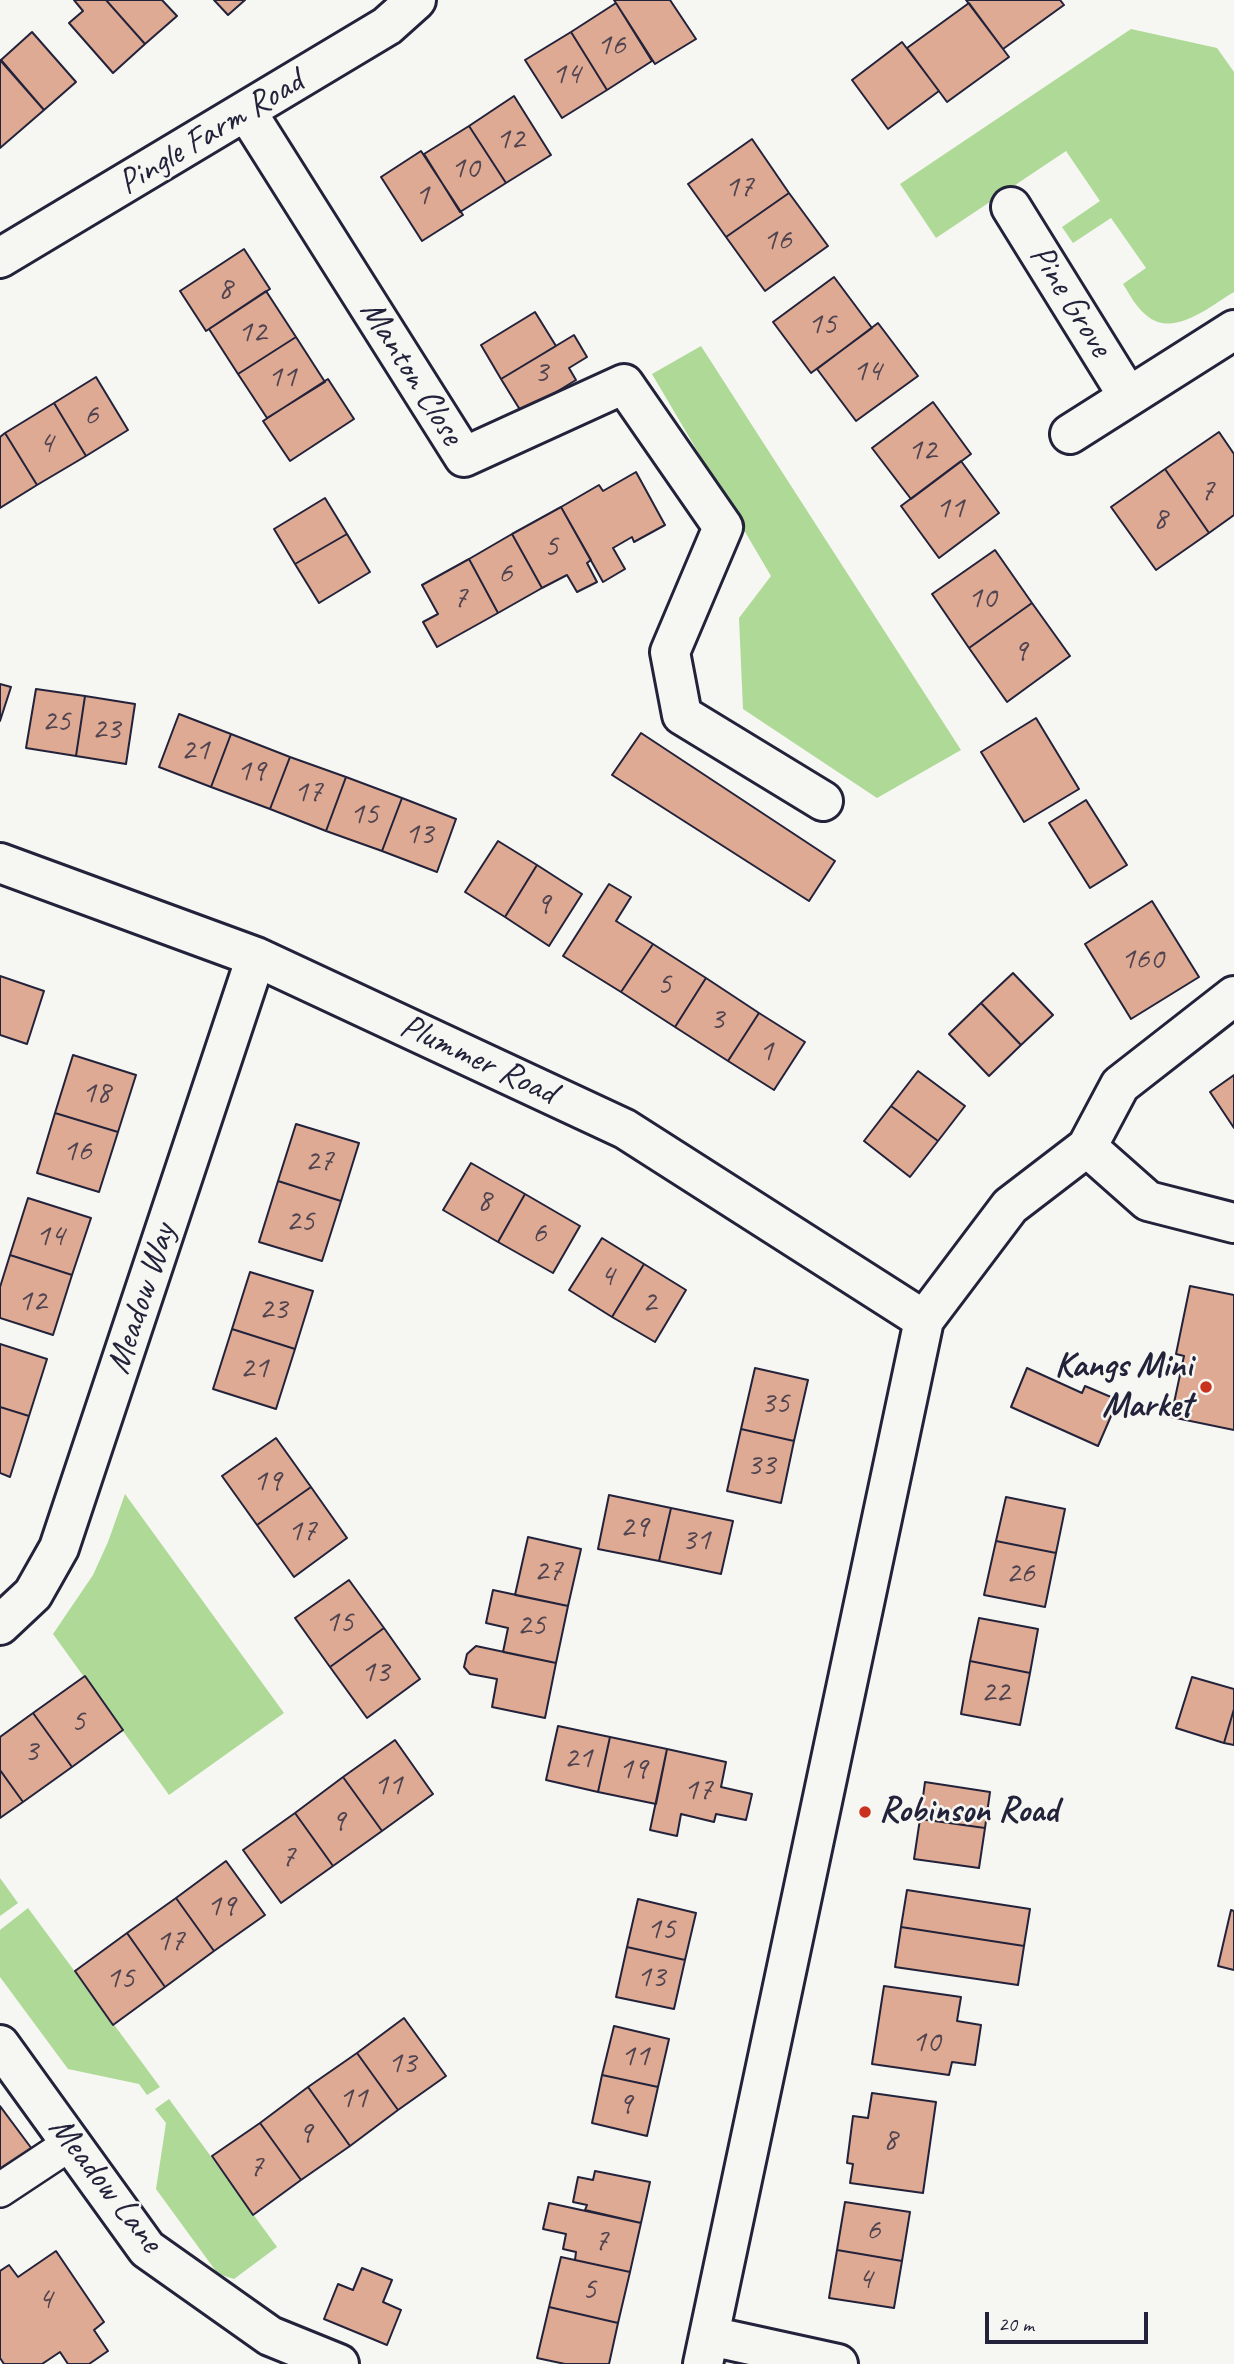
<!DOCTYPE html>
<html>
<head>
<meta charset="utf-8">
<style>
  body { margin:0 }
  #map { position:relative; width:1234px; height:2364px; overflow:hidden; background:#f6f6f2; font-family:Caveat,sans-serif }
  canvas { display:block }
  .scale { position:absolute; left:985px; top:2312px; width:163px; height:32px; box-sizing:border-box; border:4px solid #22223b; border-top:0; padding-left:9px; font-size:21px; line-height:24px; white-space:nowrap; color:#22223b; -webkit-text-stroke:5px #f6f6f2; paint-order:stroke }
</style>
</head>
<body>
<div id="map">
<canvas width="1234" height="2364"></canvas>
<div class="scale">20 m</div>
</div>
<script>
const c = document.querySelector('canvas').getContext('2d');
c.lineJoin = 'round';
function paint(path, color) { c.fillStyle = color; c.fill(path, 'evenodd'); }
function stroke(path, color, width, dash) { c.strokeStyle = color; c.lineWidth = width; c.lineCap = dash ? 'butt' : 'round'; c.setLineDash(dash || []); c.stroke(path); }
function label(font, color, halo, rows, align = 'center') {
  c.font = font + ' Caveat,sans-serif'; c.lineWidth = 5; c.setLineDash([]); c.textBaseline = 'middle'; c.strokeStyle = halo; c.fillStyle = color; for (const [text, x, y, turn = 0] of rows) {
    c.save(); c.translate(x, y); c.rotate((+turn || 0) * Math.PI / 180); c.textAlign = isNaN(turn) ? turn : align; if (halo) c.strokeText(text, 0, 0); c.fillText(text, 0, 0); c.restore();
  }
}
paint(new Path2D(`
  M1131 29 1217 48 1234 72V292C1210 306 1173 339 1146 315 1136 307 1130 295 1123 284L1146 268 1111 218 1073 243 1062 227 1100 201 1066 151 936 238 900 184Z
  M701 346 961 750 877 798 743 709 739 618 771 576 652 374Z
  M125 1494 284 1713 169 1795 53 1634 93 1575 108 1542Z
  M0 1878 18 1903 0 1916Z
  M28 1908 160 2087 147 2095 139 2084 68 2069 0 1977V1930Z
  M169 2099 277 2247 234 2279 218 2274 156 2189 166 2123 155 2109Z`), '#afd996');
const building = new Path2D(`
  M74 0H106L145 44 113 73 69 23 83 11Z
  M106 0H162L177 16 145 44Z
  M214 0H245L228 15Z
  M614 0H670L696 39 655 64Z
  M966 0H1060L1064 5 1003 49Z
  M616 3 652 61 607 90 571 32Z
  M969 3 1009 57 947 102 907 48Z
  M32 32 76 82 44 110 1 60Z
  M571 32 607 90 562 118 525 60Z
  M902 42 939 91 888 129 852 80Z
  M0 60 44 110 0 148Z
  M514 96 551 155 506 183 469 126Z
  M469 126 506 183 460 212 424 154Z
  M752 139 789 193 726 237 688 184Z
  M421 151 463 215 422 241 381 177Z
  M789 193 828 246 765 291 726 237Z
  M244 249 270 289 206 331 180 291Z
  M834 277 872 328 811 373 773 322Z
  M266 291 296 337 238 374 209 329Z
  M535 312 556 346 501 379 481 345Z
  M878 323 918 376 856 421 817 369Z
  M574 335 587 357 569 368 576 380 522 413 501 379Z
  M296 337 325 382 267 418 238 374Z
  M96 377 128 430 86 456 54 403Z
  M328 379 354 419 290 461 263 421Z
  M933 402 971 454 911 499 872 448Z
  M54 403 86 456 37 485 5 433Z
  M1219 432 1234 454V515L1209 533 1165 469Z
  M5 433 37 485 0 508V437Z
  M961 461 999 513 939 558 901 506Z
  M1165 469 1209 533 1156 570 1111 507Z
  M636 472 665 525 634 542 632 537 613 548 625 569 603 582 561 507 599 485 603 491Z
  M325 498 347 534 295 564 274 529Z
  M561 507 591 560 587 563 597 582 577 592 567 575 542 588 512 534Z
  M347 534 370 572 319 603 295 564Z
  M512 534 542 588 498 613 469 559Z
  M995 550 1032 603 969 648 932 594Z
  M469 559 498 613 437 647 423 622 438 614 422 585Z
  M1032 603 1070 656 1007 702 969 648Z
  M0 684 11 687 0 721Z
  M36 689 85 696 76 756 26 748Z
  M85 696 135 704 126 764 76 756Z
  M179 714 231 734 211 787 159 767Z
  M1036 718 1079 789 1024 822 981 752Z
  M641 733 835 861 809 901 612 775Z
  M231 734 290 757 270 809 211 787Z
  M290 757 346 777 326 831 270 809Z
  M346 777 402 798 382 851 326 831Z
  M402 798 456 819 437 872 382 851Z
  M1086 800 1127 865 1090 888 1049 823Z
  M498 841 537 865 505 917 465 892Z
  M537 865 582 894 549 946 505 917Z
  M609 884 631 897 616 921 653 944 621 992 563 956Z
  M1152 901 1199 977 1131 1019 1085 944Z
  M653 944 706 978 675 1027 621 992Z
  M1013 973 1053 1015 1021 1045 981 1003Z
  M0 976 44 991 27 1044 0 1035Z
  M706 978 759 1013 728 1061 675 1027Z
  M981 1003 1021 1045 989 1076 949 1034Z
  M759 1013 805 1042 774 1090 728 1061Z
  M73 1055 136 1075 118 1132 55 1113Z
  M918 1071 965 1106 938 1141 891 1106Z
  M1234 1075V1128L1210 1092Z
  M891 1106 938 1141 910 1177 864 1141Z
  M55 1113 118 1132 99 1192 37 1173Z
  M296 1124 359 1143 341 1201 278 1181Z
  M471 1163 525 1194 498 1242 443 1210Z
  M278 1181 341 1201 322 1261 259 1242Z
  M525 1194 580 1226 553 1273 498 1242Z
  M28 1198 91 1218 72 1275 10 1255Z
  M602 1238 644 1264 612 1317 569 1290Z
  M10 1255 72 1275 53 1335 0 1318V1287Z
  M644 1264 686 1290 655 1342 612 1317Z
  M250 1272 313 1291 295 1349 232 1329Z
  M1190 1286 1234 1295V1430L1171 1417 1184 1356 1176 1354Z
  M232 1329 295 1349 276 1409 213 1389Z
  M0 1344 47 1359 29 1416 0 1407Z
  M755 1368 808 1380 794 1441 741 1429Z
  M1027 1368 1082 1393 1085 1386 1118 1400 1098 1446 1011 1407Z
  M0 1407 29 1416 10 1477 0 1473Z
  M741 1429 794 1441 781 1503 727 1491Z
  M276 1438 311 1487 257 1525 222 1476Z
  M311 1487 347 1538 294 1577 257 1525Z
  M609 1495 671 1508 659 1561 598 1549Z
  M1006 1497 1065 1509 1056 1553 996 1541Z
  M671 1508 733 1521 721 1574 659 1561Z
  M528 1537 581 1549 568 1606 515 1595Z
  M996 1541 1056 1553 1045 1607 984 1595Z
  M349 1580 384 1628 330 1667 295 1618Z
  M493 1590 568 1606 556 1663 503 1652 508 1628 486 1623Z
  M979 1618 1038 1629 1030 1673 970 1661Z
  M384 1628 420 1679 367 1718 330 1667Z
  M476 1646 556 1663 545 1718 492 1707 497 1679 470 1674 464 1667 467 1654Z
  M970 1661 1030 1673 1020 1725 961 1714Z
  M85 1676 123 1730 72 1767 33 1713Z
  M1192 1677 1234 1689V1709L1224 1743 1176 1728Z
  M1234 1709V1745L1224 1743Z
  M33 1713 72 1767 23 1802 0 1770V1737Z
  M558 1726 610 1737 598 1792 546 1780Z
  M610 1737 667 1749 656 1804 598 1792Z
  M395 1740 433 1794 382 1831 343 1777Z
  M667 1749 726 1762 721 1787 752 1794 746 1820 716 1814 714 1822 681 1814 677 1836 650 1830Z
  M0 1770 23 1802 0 1818Z
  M343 1777 382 1831 333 1866 295 1813Z
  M925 1782 990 1792 985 1828 920 1819Z
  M295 1813 333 1866 281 1903 243 1850Z
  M920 1819 985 1828 979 1868 914 1859Z
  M226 1861 265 1915 214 1951 176 1898Z
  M907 1890 1030 1909 1024 1946 901 1927Z
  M176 1898 214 1951 165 1987 127 1933Z
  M638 1899 696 1913 685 1960 627 1947Z
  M1231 1910 1234 1911V1970L1218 1966Z
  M901 1927 1024 1946 1018 1985 895 1967Z
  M127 1933 165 1987 113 2025 75 1971Z
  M627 1947 685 1960 674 2009 616 1997Z
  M884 1986 961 1997 957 2021 981 2025 975 2065 952 2062 949 2075 872 2064Z
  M404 2018 446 2076 398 2110 357 2053Z
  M614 2026 669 2039 658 2087 602 2075Z
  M357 2053 398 2110 350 2146 308 2087Z
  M602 2075 658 2087 647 2136 592 2123Z
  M308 2087 350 2146 301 2180 260 2123Z
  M872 2093 936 2102 923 2193 850 2183 853 2164 847 2163 853 2116 868 2118Z
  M0 2106 32 2149 0 2172Z
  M260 2123 301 2180 253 2215 212 2156Z
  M595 2171 650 2182 641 2223 585 2210 587 2205 573 2202 578 2177 593 2180Z
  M845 2202 910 2212 902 2261 837 2250Z
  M549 2203 641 2223 630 2272 575 2260 576 2252 563 2249 566 2234 543 2229Z
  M837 2250 902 2261 894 2308 829 2298Z
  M56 2251 104 2322 94 2330 108 2351 89 2364H68L60 2352 42 2364H4L0 2358V2271L9 2265 18 2277Z
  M561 2257 630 2272 618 2323 549 2307Z
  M362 2268 392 2280 383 2302 401 2310 387 2345 324 2319 338 2284 353 2290Z
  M549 2307 618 2323 609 2364H565L537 2358Z`);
paint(building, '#dfaa93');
stroke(building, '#22223b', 2);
const service = new Path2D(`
  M0 2190 71 2143`);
const minor = new Path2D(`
  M246 111 464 457 624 384 723 527 670 652 682 715 823 801
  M1011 207 1128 396
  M0 258 387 26 416 0
  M1070 434 1234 330
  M0 863 256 957 625 1129 924 1320
  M1087 1147 1148 1201 1234 1223
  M0 1625 33 1594 59 1548 256 957
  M0 2045 147 2249 270 2336 339 2364
  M710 2336 838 2364
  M703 2364 924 1320 1010 1206 1087 1147 1120 1085 1234 996`);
stroke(service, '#22223b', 38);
stroke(minor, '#22223b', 44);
stroke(service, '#f6f6f2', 33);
stroke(minor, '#f6f6f2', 38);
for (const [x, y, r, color] of [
  [1206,1387,7,"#c8321e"],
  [865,1812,7,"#c8321e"]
]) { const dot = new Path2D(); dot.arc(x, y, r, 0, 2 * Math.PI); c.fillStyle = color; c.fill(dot); stroke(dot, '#f6f6f2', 2.5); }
label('32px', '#514451', null, [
  ["16",611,46],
  ["14",566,75],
  ["12",510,140],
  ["10",465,169],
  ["17",739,188],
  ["1",422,196],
  ["16",777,241],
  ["8",225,290],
  ["15",822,325],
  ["12",252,333],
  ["14",867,372],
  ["3",541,373],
  ["11",282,378],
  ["6",91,416],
  ["4",46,444],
  ["12",922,451],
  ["7",1207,492],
  ["11",950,509],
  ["8",1160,520],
  ["5",551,547],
  ["6",505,574],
  ["7",460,599],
  ["10",982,599],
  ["9",1020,652],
  ["25",56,722],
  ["23",106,730],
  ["21",195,751],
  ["19",251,772],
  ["17",308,793],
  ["15",364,815],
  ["13",419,835],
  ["9",543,905],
  ["160",1142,960],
  ["5",664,985],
  ["3",717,1020],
  ["1",766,1052],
  ["18",96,1094],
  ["16",77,1152],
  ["27",319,1162],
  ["8",484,1202],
  ["25",300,1222],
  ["6",539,1234],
  ["14",50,1237],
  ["4",607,1277],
  ["12",32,1302],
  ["2",649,1303],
  ["23",273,1310],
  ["21",254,1369],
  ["35",775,1404],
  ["33",761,1466],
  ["19",267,1482],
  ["29",634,1528],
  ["17",302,1532],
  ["31",696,1541],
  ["27",548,1572],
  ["26",1020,1574],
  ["15",339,1623],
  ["25",531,1626],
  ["13",375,1673],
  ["22",995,1693],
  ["5",78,1722],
  ["3",31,1752],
  ["21",578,1759],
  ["19",633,1770],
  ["11",388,1786],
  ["17",698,1791],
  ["9",338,1822],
  ["7",288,1858],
  ["19",221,1907],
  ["15",661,1930],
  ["17",170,1942],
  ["13",651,1978],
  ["15",120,1979],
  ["10",926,2043],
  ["11",635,2057],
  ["13",402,2064],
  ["11",353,2099],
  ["9",625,2105],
  ["9",305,2134],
  ["8",890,2141],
  ["7",256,2168],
  ["6",873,2231],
  ["7",601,2242],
  ["4",865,2280],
  ["5",589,2290],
  ["4",45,2300]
]);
label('35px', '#22223b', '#f6f6f2', [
  ["Pingle Farm Road",211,133,-31],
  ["Pine Grove",1070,301,58],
  ["Manton Close",411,373,58],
  ["Plummer Road",478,1060,25],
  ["Meadow Way",142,1299,-72],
  ["Meadow Lane",105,2185,52]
]);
label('bold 35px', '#22223b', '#f6f6f2', [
  ["Kangs Mini",1192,1367],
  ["Market",1192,1407],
  ["Robinson Road",879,1812,"left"]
], 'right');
</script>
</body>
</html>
